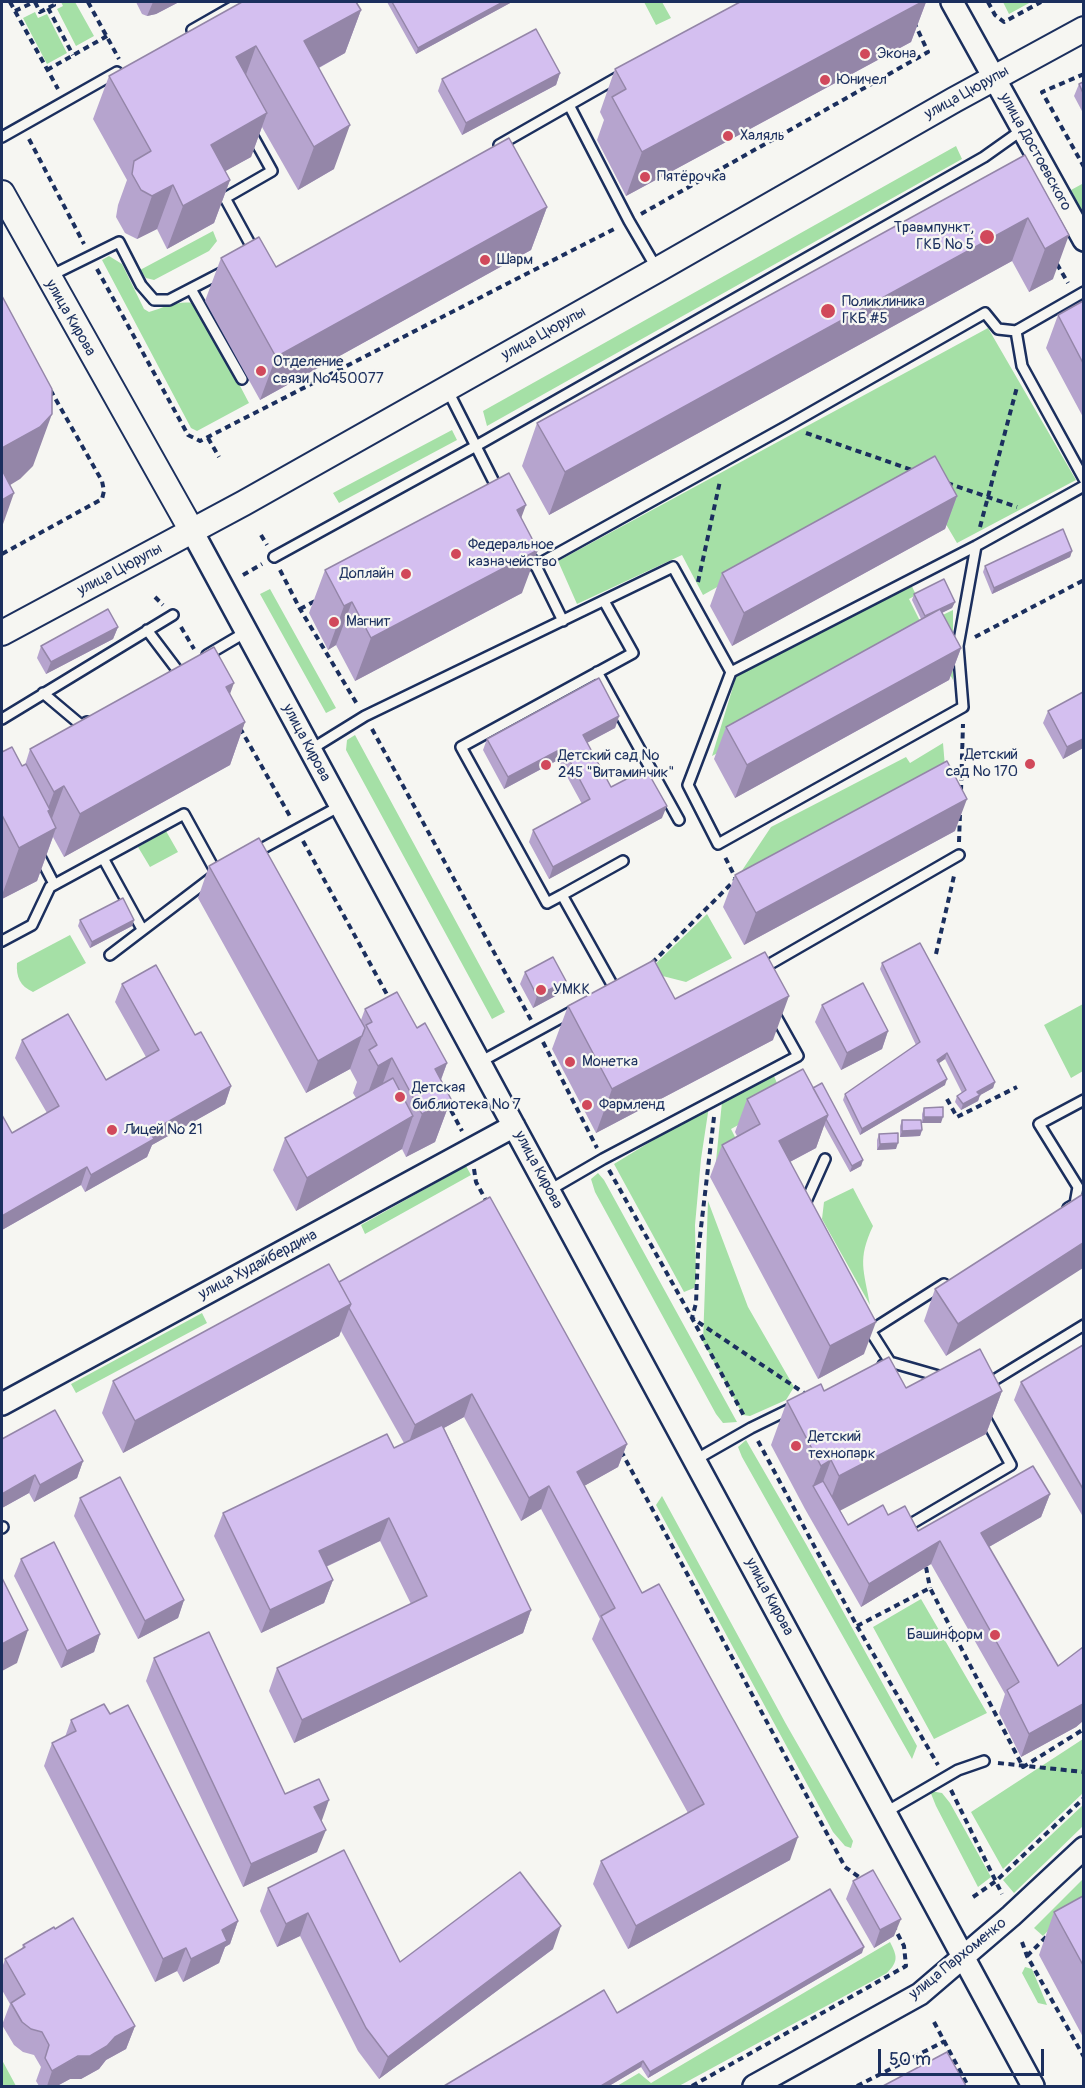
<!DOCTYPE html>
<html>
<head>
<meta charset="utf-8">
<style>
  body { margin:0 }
  #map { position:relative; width:1085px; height:2088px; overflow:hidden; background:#f6f6f2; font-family:Pangolin,sans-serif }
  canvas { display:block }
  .frame { position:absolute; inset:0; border:3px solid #1b2f5e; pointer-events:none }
  .scale { position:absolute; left:878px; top:2049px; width:166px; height:27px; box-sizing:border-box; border:3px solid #1b2f5e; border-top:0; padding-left:8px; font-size:18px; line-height:21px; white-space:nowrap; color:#1b2f5e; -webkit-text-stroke:4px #f6f6f2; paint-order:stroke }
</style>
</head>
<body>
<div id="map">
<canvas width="1085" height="2088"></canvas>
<div class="frame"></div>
<div class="scale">50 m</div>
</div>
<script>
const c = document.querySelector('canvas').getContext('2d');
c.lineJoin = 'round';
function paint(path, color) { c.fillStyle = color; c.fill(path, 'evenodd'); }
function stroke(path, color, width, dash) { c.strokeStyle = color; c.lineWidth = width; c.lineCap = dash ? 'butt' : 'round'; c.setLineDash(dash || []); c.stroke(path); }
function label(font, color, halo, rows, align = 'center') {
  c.font = font + ' Pangolin,sans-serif'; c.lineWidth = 4.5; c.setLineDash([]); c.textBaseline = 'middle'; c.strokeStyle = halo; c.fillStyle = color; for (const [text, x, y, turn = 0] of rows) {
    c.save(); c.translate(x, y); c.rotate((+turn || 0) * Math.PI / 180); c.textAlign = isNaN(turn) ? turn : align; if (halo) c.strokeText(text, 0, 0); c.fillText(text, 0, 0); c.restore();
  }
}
paint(new Path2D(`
  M61 2H75L94 36 76 46 57 9 63 6Z
  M644 2H662L671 18 656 25Z
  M1003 2H1031L1009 14Z
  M35 12 38 18 47 14 67 53 47 64 23 18Z
  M956 146 962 159 487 426 483 411Z
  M1082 184 1083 187V213L1071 190Z
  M213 231 217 241 209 251 154 280 146 278 140 270Z
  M109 256 122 264 144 309 149 312C165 307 181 299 197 304L249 403 197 431 191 428 102 260Z
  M988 328 1076 480 957 543 917 475 703 595 682 555 577 604 558 561Z
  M452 430 457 440 339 503 333 493Z
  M909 580 916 595 909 599 922 625 953 610V680L930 638 712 756 736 677Z
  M270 589 336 708 326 713 260 594Z
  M355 735 505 1012 492 1019 346 750 347 740Z
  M943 743 948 803 741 872 771 827 906 757 910 763Z
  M166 831 178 852 150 867 138 847Z
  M707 914 732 958 686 982 647 972Z
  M70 935 86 963 33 992C20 986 16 977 17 963Z
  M1083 1004V1071L1071 1078 1044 1025Z
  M774 1076 784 1100 731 1129 744 1155 715 1171 722 1102Z
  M709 1106 701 1159 695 1225 696 1280 694 1288 684 1292 614 1164Z
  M466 1166 471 1175 365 1234 361 1225Z
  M598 1173 604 1180 737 1422 723 1423 716 1414 595 1192 591 1179Z
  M853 1188 873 1226C857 1260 864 1270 870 1305L822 1219 824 1202Z
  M708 1201 748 1307 794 1387 786 1400 750 1416 743 1415 703 1342Z
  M202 1313 207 1323 76 1393 71 1384Z
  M746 1440 806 1544 917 1746 912 1759 742 1457 738 1447Z
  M662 1496 786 1724 853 1841 851 1848 845 1846 833 1832 656 1505Z
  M921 1599 987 1713 934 1739 873 1627Z
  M1083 1739V1793L1003 1869 971 1812Z
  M930 1791 942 1793 950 1803 991 1877 978 1887 936 1806Z
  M1083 1805V1826L1014 1893 1003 1880Z
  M1083 1879V1895L1043 1936 1034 1928Z
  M890 1942C897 1956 899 1961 887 1973L679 2086H617L639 2073 651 2083Z
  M1025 1967 1032 1969 1047 2005 1038 2003 1022 1973Z
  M2 2060 16 2086H2Z`), '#a5e0a6');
const service = new Path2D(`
  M192 30 241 2
  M620 76 569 105 629 221 657 269
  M251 133 272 171 225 198 255 253
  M2 137 117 72
  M499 145 569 105
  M50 276 119 242 141 285 154 300H169L225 271
  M191 289 242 379
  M1084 292 1016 331 1022 366 1084 479
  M447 389 499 492
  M274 557 476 446 984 157 1022 130
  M533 560 563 621
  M535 566 787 426 985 313 998 329 1016 331
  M147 630 178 671
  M207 655 246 632
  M597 672 679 820
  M731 672 976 546 1084 486
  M43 693 81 725 87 722
  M2 719 173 615
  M310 750 365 716 673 567 731 672 688 785 718 844 963 707 958 646 976 546
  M254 853 340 806
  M39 855 54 884
  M103 858 142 929
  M562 895 547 903 461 747 633 653 604 601
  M2 941 32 925 50 887 184 814 217 874
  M110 955 211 878
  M763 968 959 855
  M614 988 562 895 623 861
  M480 1062 575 1010
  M548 1191 603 1159 798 1056 774 1013
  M804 1206 825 1159
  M1068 1208 1075 1204 1078 1187 1039 1124 1084 1100
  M866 1324 890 1362 883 1365
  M870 1331 944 1284
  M890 1362 942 1377
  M986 1385 1084 1325
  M695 1460 751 1428 792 1408
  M2 1528 3 1527
  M904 1528 1011 1465 984 1416
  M886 1812 958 1770 984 1761`);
const tertiary = new Path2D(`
  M952 2 1084 240
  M192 531 1033 2086
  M2 1404 514 1126
  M754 2086 920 1994 1011 1916 1084 1848`);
const secondary = new Path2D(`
  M2 193 192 531
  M2 633 244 503 657 270 954 100 1084 29`);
stroke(service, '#1b2f5e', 14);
stroke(tertiary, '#1b2f5e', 26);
stroke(secondary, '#1b2f5e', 28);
stroke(new Path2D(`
  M10 2 58 89
  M35 2 40 12 54 5 52 2
  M88 2 119 59
  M988 2 995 15 1004 22 1041 2
  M48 8 73 55
  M15 11 34 2
  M47 70 107 36
  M1084 74 1042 92 1084 167
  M29 139 84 244
  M641 214 928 52 915 24
  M1057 264 1068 283
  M97 269 188 435 200 441 616 228
  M806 433 915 471
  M208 438 219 457
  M947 483 1017 507
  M980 527 1017 387
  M261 535 267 545
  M2 554 102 499 104 491 102 481 51 391
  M280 570 300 609 357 704
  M243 575 262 564
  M698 582 720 481
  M155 597 163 605
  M300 609 317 600
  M181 627 194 649
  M975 637 1084 580
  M240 728 291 818
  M372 729 531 1020
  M961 791 963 724
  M303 841 390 1000
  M959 842 960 814
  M936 954 954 876
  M652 963 736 879 724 855
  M543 1042 597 1148
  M947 1099 957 1117 1017 1087
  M446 1101 462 1131
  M714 1117 698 1253 696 1303 692 1318 807 1395
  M474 1169 476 1182 488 1204
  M609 1170 692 1318 744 1416
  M758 1441 857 1626 938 1765
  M621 1451 845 1867 862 1879
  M926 1567 930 1588
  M857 1626 930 1588 1023 1767 1084 1729
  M998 1763 1084 1772
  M951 1790 1002 1894
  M973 1897 996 1881 1084 1798
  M1022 1942 1027 1956 1084 2057
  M1027 1956 1048 1935
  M934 2022 968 2086
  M692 2086 906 1966 904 1946 895 1929
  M857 2086 945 2041`), '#1b2f5e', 4, [6, 4.5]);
stroke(service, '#f6f6f2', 9);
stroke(tertiary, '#f6f6f2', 21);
stroke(secondary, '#f6f6f2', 24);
paint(new Path2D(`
  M136 2H179L156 14 147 16 142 14Z
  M387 2H512L416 54Z
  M740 2H926L911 42 626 196 597 140 604 120 600 112 615 69Z
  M361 10 345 53 319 68 334 169 298 190 262 127 251 157 225 171 230 180 214 223 167 249 157 229 137 239 125 233 116 217 118 205 127 180 93 119 109 76Z
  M560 73 556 85 462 135 438 91 442 79Z
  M1083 82V113L1074 96 1079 84Z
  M1025 155 1053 279 1029 292 1012 261 549 515 522 466 537 423Z
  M547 207 531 250 260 400 205 301 221 258 276 267Z
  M1083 301V417L1046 348 1058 315Z
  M957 496 945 529 732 646 710 606 722 573Z
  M521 518 522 593 355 681 336 645 328 650 309 613 325 570Z
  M1072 551 1070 557 992 594 983 572 985 566Z
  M914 594 955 602 952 608 942 613 961 648 949 680 735 798 714 759 726 727 921 619 912 600Z
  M118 627 113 639 46 674 37 658 41 646Z
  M230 694 245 722 230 765 64 857 53 837 37 881 2 899V752L22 766 25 765 30 749Z
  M1048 711 1083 748 1063 759 1043 723Z
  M619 716 615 728 587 743 611 787 662 818 549 879 529 842 533 830 582 804 558 760 504 789 483 750 487 739Z
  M955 831 744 945 723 907 735 875Z
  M209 866 361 1020 365 1009 447 1063 441 1080 451 1099 435 1142 406 1157 402 1149 296 1211 273 1170 285 1138 356 1098 353 1093 357 1082 350 1069 306 1093 198 898Z
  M80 920H134L132 926 90 948 78 926Z
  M882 963 995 1082 993 1088 980 1095 978 1101 961 1110 955 1102 957 1096 962 1093 945 1059 939 1063 945 1085 860 1135 843 1100 845 1094 916 1045 880 969Z
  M525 972 561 993 533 1008 520 984Z
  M122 984 195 1035 231 1086 225 1104 152 1145 147 1157 85 1192 81 1185 2 1230V1115L12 1133 47 1113 15 1058 22 1040 106 1080 146 1057 115 1002Z
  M675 999 773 1040 596 1133 552 1049 568 1006Z
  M822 1005 888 1031 882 1049 841 1070 815 1022Z
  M813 1088 863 1160 861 1166 850 1172 824 1125 816 1148 790 1162 864 1354 818 1379 710 1177 722 1145 737 1136 735 1132 747 1099Z
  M924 1108 941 1123H922V1114Z
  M902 1120 922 1130 920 1136 900 1137V1126Z
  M879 1134 896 1149 877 1150V1140Z
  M1083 1194 946 1356 924 1321 935 1289Z
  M339 1282 627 1444 618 1467 584 1486 642 1593 790 1860 628 1949 593 1884 601 1861 688 1813 592 1639 600 1619 541 1509 521 1521 464 1417 444 1428 531 1610 523 1633 294 1743 269 1691 277 1668 411 1604 380 1541 326 1567 333 1580 324 1603 261 1633 214 1536 223 1513 394 1448 404 1443 341 1331 339 1336 123 1453 102 1413 113 1381Z
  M1083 1345V1514L1082 1515 1014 1400 1021 1382Z
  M906 1388 1002 1391 986 1434 840 1510 848 1525 888 1515 918 1531 1050 1494 1041 1517 989 1547 1058 1666 1083 1647V1721L1076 1727 1021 1757 999 1713 1005 1694 931 1564 861 1607 805 1509 771 1445 787 1401 824 1391Z
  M2 1439 83 1461 77 1478 34 1502 29 1493 2 1508Z
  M80 1498 184 1600 178 1618 138 1639 74 1516Z
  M21 1559 100 1634 94 1652 61 1668 14 1576Z
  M154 1658 285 1794 321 1821 317 1852 243 1887 146 1681Z
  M110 1714 238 1921 230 1944 225 1947 219 1963 183 1982 177 1971 155 1982 44 1766 52 1743 65 1737 71 1720Z
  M853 1881 894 1936 874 1948 846 1899Z
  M268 1888 400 1962 553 1949 379 2079 358 2051 300 1936 277 1947 260 1911Z
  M1083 1896V2037L1039 1955 1054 1912Z
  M23 1945 135 2026 126 2049 106 2060 99 2069 81 2079H70L57 2086H39L36 2081 41 2067 34 2055 23 2052 14 2045 2 2025 10 2004 2 1990V1968L5 1959 22 1949Z
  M862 1953 648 2078 641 2067 609 2086H444L617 2013Z`), '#b6a4ce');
paint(new Path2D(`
  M153 2H179L156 14 147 16Z
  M503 2H512L416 54 418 48Z
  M922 2H926L911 42 626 196 642 152Z
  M361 10 345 53 289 84 304 41Z
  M256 46 241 89 236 57Z
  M560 73 556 85 462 135 466 123Z
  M267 113 251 157 195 188 211 145Z
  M350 125 334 169 298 190 314 147Z
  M230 180 214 223 167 249 183 206Z
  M173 185 157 229 137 239 152 196Z
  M547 207 531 250 260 400 276 357Z
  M1028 218 1012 261 549 515 565 472Z
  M1069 235 1053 279 1029 292 1045 249Z
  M52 414 33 466 20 479 2 490V448Z
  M14 493 2 527V500Z
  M957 496 945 529 732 646 744 613Z
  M526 505 510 548 517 510Z
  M538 550 522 593 355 681 371 638Z
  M1072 551 1070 557 992 594 994 588Z
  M352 602 336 645 328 650 344 606Z
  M955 602 952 608 922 622 925 616Z
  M118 627 113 639 46 674 51 662Z
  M961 648 949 680 735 798 747 765Z
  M234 683 218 727 226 687Z
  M619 716 615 728 579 747 583 735Z
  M245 722 230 765 64 857 80 814Z
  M1083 739V748L1063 759 1067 747Z
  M563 748 558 760 504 789 508 777Z
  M64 786 48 829 56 828 37 881 2 899V895L19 848 38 835 54 792Z
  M967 799 955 831 744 945 756 913Z
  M667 806 662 818 549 879 553 867Z
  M134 920 132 926 90 948 92 942Z
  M566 981 561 993 533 1008 537 996Z
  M789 996 773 1040 596 1133 612 1089Z
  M888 1031 882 1049 841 1070 847 1053Z
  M362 1036 350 1069 306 1093 318 1061Z
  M947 1053 945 1059 935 1066 937 1060Z
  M392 1058 376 1102 362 1109 378 1066Z
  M447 1063 431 1106 435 1069Z
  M947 1079 945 1085 860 1135 862 1129Z
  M995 1082 993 1088 975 1098 977 1092Z
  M231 1086 225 1104 152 1145 147 1157 85 1192 91 1175 150 1132Z
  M980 1095 978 1101 961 1110 963 1104Z
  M451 1099 435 1142 406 1157 422 1114Z
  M828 1115 816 1148 767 1174 779 1141Z
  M413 1116 402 1149 296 1211 307 1178Z
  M924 1117H943L941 1123H922Z
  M922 1130 920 1136 900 1137 902 1131Z
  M898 1143 896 1149 877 1150 880 1144Z
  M863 1160 861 1166 850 1172 852 1166Z
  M87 1167 81 1185 2 1230V1216Z
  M1083 1243V1268L946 1356 958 1324Z
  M351 1304 339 1336 123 1453 135 1421Z
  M876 1322 864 1354 818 1379 830 1346Z
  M1002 1391 986 1434 830 1516 827 1510 839 1476Z
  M472 1394 464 1417 407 1448 415 1425Z
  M627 1444 618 1467 568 1495 577 1472Z
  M831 1460 818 1495 813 1486 821 1466Z
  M83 1461 77 1478 34 1502 40 1485Z
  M35 1475 29 1493 2 1508V1494Z
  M549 1486 541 1509 521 1521 529 1498Z
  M1050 1494 1041 1517 973 1556 981 1533Z
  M389 1518 380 1541 310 1574 319 1551Z
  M940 1541 931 1564 861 1607 869 1584Z
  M333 1580 324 1603 261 1633 270 1610Z
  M184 1600 178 1618 138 1639 145 1621Z
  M531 1610 523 1633 294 1743 302 1720Z
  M28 1630 17 1663 2 1671V1644Z
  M100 1634 94 1652 61 1668 67 1651Z
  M1083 1704V1721L1076 1727 1021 1757 1029 1734Z
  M329 1800 321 1823 314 1807Z
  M326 1830 317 1852 243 1887 251 1864Z
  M798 1837 790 1860 628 1949 636 1926Z
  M308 1913 300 1936 277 1947 286 1924Z
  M901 1919 894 1936 874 1948 880 1930Z
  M238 1921 230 1944 225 1947 219 1963 183 1982 191 1959 222 1930Z
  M561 1926 553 1949 379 2079 388 2057Z
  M864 1947 862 1953 648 2078 650 2072Z
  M186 1948 177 1971 155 1982 163 1959Z
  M135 2026 126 2049 106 2060 99 2069 81 2079H70L57 2086H47L52 2071Z
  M643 2061 641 2067 609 2086H601Z`), '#9486a8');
const building = new Path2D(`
  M242 2H356L361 10 304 41 350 125 314 147 256 46 236 57 267 113 211 145 230 180 183 206 173 185 152 196 141 190 132 174 134 161 151 151 109 76Z
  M392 2H503L418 48Z
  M740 2H922L642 152 612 97 626 89 615 69Z
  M536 29 560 73 466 123 442 79Z
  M1083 82V93L1079 84Z
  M509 138 547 207 276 357 221 258 259 237 276 267Z
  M1025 155 1069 235 1045 249 1028 218 565 472 537 423Z
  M2 296 52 389V414L40 427 2 448Z
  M1083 301V363L1058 315Z
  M935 456 957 496 744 613 722 573Z
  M2 470 14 493 2 500Z
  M509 473 526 505 517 510 538 550 371 638 352 602 344 606 325 570Z
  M1063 529 1072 551 994 588 985 566Z
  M944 579 955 602 925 616 914 594Z
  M108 609 118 627 51 662 41 646Z
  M940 609 961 648 747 765 726 727Z
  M214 647 234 683 226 687 245 722 80 814 64 786 54 792 30 749Z
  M599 678 619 716 583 735 611 787 646 769 667 806 553 867 533 830 590 799 563 748 508 777 487 739Z
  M1083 692V739L1067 747 1048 711Z
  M12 747 22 766 26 764 50 810 48 811 56 828 19 848 2 815V752Z
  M947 761 967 799 756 913 735 875Z
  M259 838 365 1028 362 1036 318 1061 209 866Z
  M123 898 134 920 92 942 80 920Z
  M920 943 995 1082 977 1092 980 1095 963 1104 957 1096 966 1090 947 1053 937 1060 947 1079 862 1129 845 1094 920 1042 882 963Z
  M765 952 789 996 612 1089 568 1006 654 960 675 999Z
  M553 957 566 981 537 996 525 972Z
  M156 965 195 1035 201 1032 231 1086 150 1132 154 1139 91 1175 87 1167 2 1216V1115L12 1133 59 1106 22 1040 68 1014 106 1080 159 1050 122 984Z
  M863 983 888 1031 847 1053 822 1005Z
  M397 992 417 1028 425 1023 447 1063 435 1069 451 1099 422 1114 392 1058 378 1066 369 1050 377 1045 366 1025 372 1022 365 1009Z
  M803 1069 828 1115 779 1141 876 1322 830 1346 722 1145 760 1124 747 1099Z
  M393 1078 413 1116 307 1178 285 1138Z
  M822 1083 863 1160 852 1166 826 1119 828 1115 813 1088Z
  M943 1107V1117H924V1108Z
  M902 1120H921L922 1130 902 1131Z
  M898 1133V1143L880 1144 879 1134Z
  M1083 1194V1243L958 1324 935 1289Z
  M490 1197 627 1444 577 1472 642 1593 659 1584 798 1837 636 1926 601 1861 704 1804 601 1616 615 1608 549 1486 529 1498 472 1394 415 1425 349 1308 351 1304 339 1282Z
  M329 1264 351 1304 135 1421 113 1381Z
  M1083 1345V1489L1021 1382Z
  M980 1349 1002 1391 839 1476 831 1460 821 1466 787 1401 821 1384 824 1391 889 1357 906 1388Z
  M55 1410 83 1461 40 1485 35 1475 2 1494V1439Z
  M442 1425 531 1610 302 1720 277 1668 427 1596 389 1518 319 1551 333 1580 270 1610 223 1513 387 1434 394 1448Z
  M1033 1466 1050 1494 981 1533 1058 1666 1083 1647V1704L1029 1734 1007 1690 1019 1682 940 1541 869 1584 813 1486 823 1481 848 1525 883 1505 888 1515 905 1506 918 1531Z
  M120 1477 184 1600 145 1621 80 1498Z
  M54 1542 100 1634 67 1651 21 1559Z
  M2 1578 28 1630 2 1644Z
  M209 1632 285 1794 319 1779 329 1800 314 1807 326 1830 251 1864 154 1658Z
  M104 1704 110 1714 128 1705 238 1921 222 1930 227 1941 191 1959 186 1948 163 1959 52 1743 76 1731 71 1720Z
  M344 1850 400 1962 520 1872 561 1926 388 2057 366 2028 308 1913 286 1924 268 1888Z
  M873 1870 901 1919 880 1930 853 1881Z
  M830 1889 864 1947 650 2072 643 2061 601 2086H444L604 1990 617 2013Z
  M1083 1896V1965L1054 1912Z
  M73 1918 135 2026 115 2037 107 2046 90 2056H78L52 2071 45 2058 49 2045 42 2032 31 2029 22 2022 11 2003 25 1994 5 1959 25 1947 23 1945 54 1927 55 1929Z
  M947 2052 966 2086H883Z`);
paint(building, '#d4bff0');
stroke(building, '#9486a8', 1.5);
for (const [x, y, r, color] of [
  [865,54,6,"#d1495b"],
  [825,80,6,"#d1495b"],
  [728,136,6,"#d1495b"],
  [645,177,6,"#d1495b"],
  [987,237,8,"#d1495b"],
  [485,260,6,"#d1495b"],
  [828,311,8,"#d1495b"],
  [261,371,6,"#d1495b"],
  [456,554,6,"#d1495b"],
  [406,574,6,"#d1495b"],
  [334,622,6,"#d1495b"],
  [1030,764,6,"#d1495b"],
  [546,765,6,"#d1495b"],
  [541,990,6,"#d1495b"],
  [570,1062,6,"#d1495b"],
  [400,1097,6,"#d1495b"],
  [587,1105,6,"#d1495b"],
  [112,1130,6,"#d1495b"],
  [796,1446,6,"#d1495b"],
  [995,1635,6,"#d1495b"]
]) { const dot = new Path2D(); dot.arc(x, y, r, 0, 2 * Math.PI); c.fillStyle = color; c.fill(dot); stroke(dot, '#f6f6f2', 2); }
label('15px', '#1b2f5e', '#f6f6f2', [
  ["Экона",877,54],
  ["Юничел",837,80],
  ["Халяль",740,136],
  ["Пятёрочка",657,177],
  ["Травмпункт,",974,228,"right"],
  ["ГКБ № 5",974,245,"right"],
  ["Шарм",497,260],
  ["Поликлиника",842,302],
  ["ГКБ #5",842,319],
  ["Отделение",273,362],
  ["связи №450077",273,379],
  ["Федеральное",468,545],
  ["казначейство",468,562],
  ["Доплайн",394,574,"right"],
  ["Магнит",346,622],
  ["Детский",1018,755,"right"],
  ["сад № 170",1018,772,"right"],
  ["Детский сад №",558,756],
  ["245 \"Витаминчик\"",558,773],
  ["УМКК",553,990],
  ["Монетка",582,1062],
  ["Детская",412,1088],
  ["библиотека № 7",412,1105],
  ["Фармленд",599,1105],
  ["Лицей № 21",124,1130],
  ["Детский",808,1437],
  ["технопарк",808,1454],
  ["Башинформ",983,1635,"right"]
], 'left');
label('15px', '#1b2f5e', '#f6f6f2', [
  ["улица Цюрупы",967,93,-29],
  ["улица Достоевского",1035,152,61],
  ["улица Кирова",70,318,60],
  ["улица Цюрупы",544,334,-29],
  ["улица Цюрупы",120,570,-28],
  ["улица Кирова",306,743,62],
  ["улица Кирова",538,1170,62],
  ["улица Худайбердина",258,1265,-28],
  ["улица Кирова",769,1597,62],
  ["улица Пархоменко",958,1959,-39]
]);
</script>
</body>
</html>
